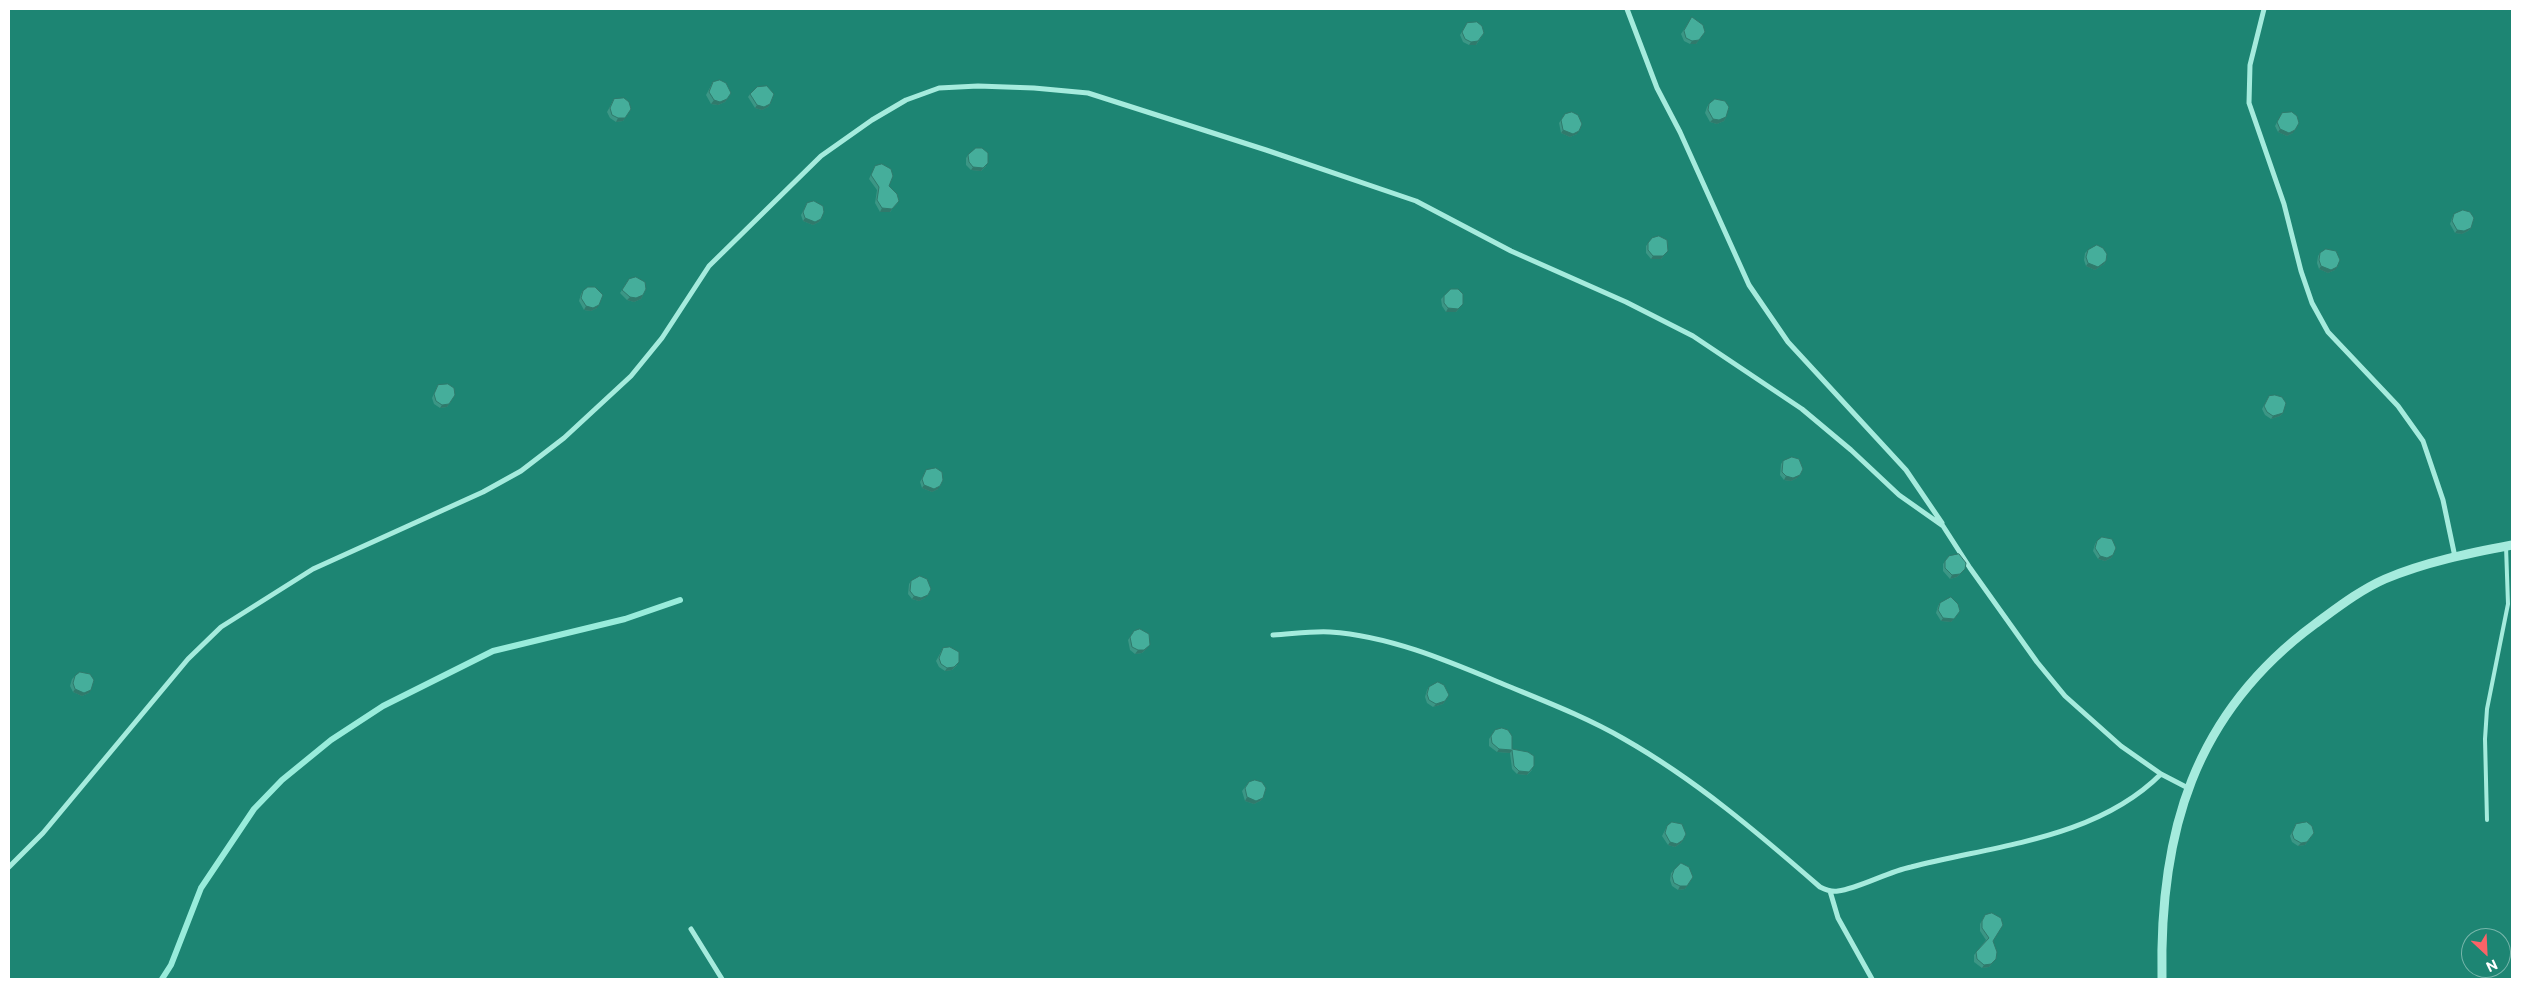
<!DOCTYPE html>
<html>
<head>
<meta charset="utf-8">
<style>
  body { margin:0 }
  #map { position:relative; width:2521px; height:988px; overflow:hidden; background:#1d8573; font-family:Commissioner,sans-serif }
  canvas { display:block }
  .frame { position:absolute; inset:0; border:10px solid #fff; pointer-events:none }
  .north { position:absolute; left:2461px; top:928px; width:50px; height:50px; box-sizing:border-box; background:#1d8573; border:1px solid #77b6ab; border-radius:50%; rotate:155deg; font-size:14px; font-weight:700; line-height:20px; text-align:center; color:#fff }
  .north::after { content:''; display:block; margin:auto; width:18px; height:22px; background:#fa6367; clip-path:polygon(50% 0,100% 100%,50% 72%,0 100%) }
</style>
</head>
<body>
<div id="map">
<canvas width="2521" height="988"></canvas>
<div class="frame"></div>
<div class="north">N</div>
</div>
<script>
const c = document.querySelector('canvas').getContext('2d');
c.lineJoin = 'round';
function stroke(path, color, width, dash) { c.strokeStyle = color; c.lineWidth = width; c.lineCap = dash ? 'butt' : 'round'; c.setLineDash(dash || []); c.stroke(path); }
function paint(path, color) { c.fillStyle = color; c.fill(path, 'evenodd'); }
stroke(new Path2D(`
  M162 979 171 965 201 888 254 809 282 780 331 740 383 706 493 651 625 619 680 600`), '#98ecdb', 6);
stroke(new Path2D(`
  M2487 820 2485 739 2487 709 2508 604 2506 546`), '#a5ebdd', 4);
stroke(new Path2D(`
  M1627 9 1657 88 1680 132 1749 285 1788 342 1906 470 1942 523
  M2264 9 2250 65 2249 103 2284 204 2301 271 2312 303 2328 332 2398 406 2423 441 2443 500 2455 557
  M1273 635C1292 634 1311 631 1330 632 1390 636 1448 661 1503 684 1544 701 1586 717 1624 739 1696 780 1758 833 1820 887 1826 890 1832 892 1838 891 1860 888 1887 872 1911 867 1996 845 2096 839 2161 774
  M9 867 43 833 188 659 221 627 313 569 483 492 521 471 564 438 631 376 662 338 709 266 821 156 872 120 906 100 939 88 978 86 1034 88 1088 93 1266 150 1416 201 1511 251 1626 302 1693 336 1802 409 1851 450 1899 495 1943 526 1970 568 2037 662 2065 696 2121 746 2161 774 2188 788
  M1830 891 1838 918 1872 979
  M691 929 722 979`), '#a5ebdd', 5);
stroke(new Path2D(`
  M2162 979C2159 834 2193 714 2315 624 2337 608 2360 590 2385 579 2425 562 2470 553 2512 545`), '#a5ebdd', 9);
paint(new Path2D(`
  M1692 17 1705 32 1696 44H1690L1684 41 1681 34Z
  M1467 23 1484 33 1476 45H1469L1463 42 1460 35Z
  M713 82 731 93 725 102 718 105 711 104 706 95Z
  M750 94 770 104 768 107 762 110 755 108 748 97Z
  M614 99 631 109 623 121 616 122 610 118 607 112Z
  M1709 104 1726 117 1724 121 1717 124 1710 122 1705 113 1707 107Z
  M2282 113 2293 133 2287 136 2278 132 2275 126Z
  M1565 114 1577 134 1570 137 1561 133 1559 123Z
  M968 155 986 166 981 171 971 170 966 165V158Z
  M875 166 889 186 899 201 890 212H880L875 203 877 190 869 179Z
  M807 203 821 219 819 222 813 225 803 221 801 215Z
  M2454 214 2471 228 2468 231 2462 234 2455 233 2450 224 2452 218Z
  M1652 238 1668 251 1661 259H1651L1646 253V246Z
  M2088 250 2106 261 2104 264 2095 270 2086 266 2084 260 2085 253Z
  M2320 253 2335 270 2328 273 2319 269 2317 263 2318 256Z
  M629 279 643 295 641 299 634 302 627 300 620 293Z
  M583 291 597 308 591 311 584 310 579 301 581 294Z
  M1444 296 1463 304 1456 312H1446L1442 306 1441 299Z
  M438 385 455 395 447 407 440 408 434 404 432 398Z
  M2269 396 2283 413 2280 416 2271 419 2265 415 2262 409Z
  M1783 461 1797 478 1791 481 1784 480 1780 475 1781 464Z
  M926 470 938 489 932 492 922 488 920 482Z
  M2097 541 2113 555 2111 558 2105 561 2098 559 2093 551 2095 544Z
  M1949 556 1965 569 1957 577 1950 579 1943 571V564Z
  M911 581 925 598 919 601 912 599 908 594 909 584Z
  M1940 603 1960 611 1951 622 1941 621 1936 613 1938 606Z
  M1134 631 1147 648 1142 653 1135 654 1130 650 1128 640Z
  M943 648 957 665 952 670 945 671 939 667 936 661Z
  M75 676 89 693 82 696 73 692 70 686 72 679Z
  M1429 687 1445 701 1443 704 1433 707 1427 703 1425 697 1427 690Z
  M1495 730 1532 770 1527 775 1517 774 1512 769 1510 753 1497 752 1489 746V739Z
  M1249 782 1263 798 1260 801 1254 804 1245 801 1242 791Z
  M2296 824 2314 833 2305 845 2298 846 2292 842 2290 836Z
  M1667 826 1683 840 1681 843 1675 847 1668 845 1662 836Z
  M1674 870 1693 877 1685 889 1678 890 1672 886 1670 880 1671 873Z
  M1985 915 1993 941 1996 959 1989 967 1982 968 1974 962V955L1986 940 1980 931V924Z`), '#3b9685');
paint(new Path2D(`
  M1699 40 1696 44H1690L1692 41Z
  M1478 41 1476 45H1469L1471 42Z
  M727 99 725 102 718 105 711 104 714 100Z
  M770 104 768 107 762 110 755 108 757 105Z
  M1726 117 1724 121 1717 124 1710 122 1713 119Z
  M618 118H625L623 121 616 122Z
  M2280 129 2295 130 2293 133 2287 136 2278 132Z
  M1563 130 1579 131 1577 134 1570 137 1561 133Z
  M988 163 981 171 971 170 973 167Z
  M882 208 892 209 890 212H880Z
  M805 218 821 219 819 222 813 225 803 221Z
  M2471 228 2468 231 2462 234 2455 233 2457 230Z
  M1668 251 1661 259H1651L1653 256Z
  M2106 261 2104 264 2095 270 2086 266 2088 263Z
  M2321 266 2337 267 2335 270 2328 273 2319 269Z
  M643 295 641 299 634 302 627 300 630 297Z
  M1463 304 1456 312H1446L1448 308Z
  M599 305 597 308 591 311 584 310 586 306Z
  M449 404 447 407 440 408 442 405Z
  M2283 413 2280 416 2271 419 2273 416Z
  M1800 475 1797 478 1791 481 1784 480 1786 476Z
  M924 485 940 486 938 489 932 492 922 488Z
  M2113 555 2111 558 2105 561 2098 559 2100 556Z
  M1965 569 1957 577 1950 579 1952 575Z
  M928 595 925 598 919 601 912 599 914 596Z
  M1943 618 1954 619 1951 622 1941 621Z
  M1150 645 1142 653 1135 654 1138 650Z
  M959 662 952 670 945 671 947 668Z
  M75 689 91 690 89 693 82 696 73 692Z
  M1445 701 1443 704 1433 707 1436 704Z
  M1499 749 1512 750 1510 753 1497 752Z
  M1534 766 1527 775 1517 774 1519 771Z
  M1247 797 1263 798 1260 801 1254 804 1245 801Z
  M1683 840 1681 843 1675 847 1668 845 1670 842Z
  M2307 842 2305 845 2298 846 2301 843Z
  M1680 886H1687L1685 889 1678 890Z
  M1996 959 1989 967 1982 968 1984 965Z`), '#307a6c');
const building = new Path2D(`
  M1692 17 1703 25 1705 32 1699 40 1692 41 1686 38 1684 31Z
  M1477 22 1482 26 1484 33 1478 41 1471 42 1465 39 1462 32 1467 23Z
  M720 80 726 83 731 93 727 99 720 102 714 100 709 92 713 82Z
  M767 86 774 94 770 104 764 107 757 105 750 94 757 87Z
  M624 98 629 102 631 109 625 118H618L612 115 610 108 614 99Z
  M1715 99 1725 101 1729 107 1726 117 1719 120 1713 119 1708 110 1709 104Z
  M1572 112 1578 115 1582 124 1579 131 1573 134 1563 130 1561 120 1565 114Z
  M2292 112 2297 116 2299 123 2295 130 2289 133 2280 129 2277 122 2282 113Z
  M976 148H982L988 153V163L983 168 973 167 969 162 968 155Z
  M882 164 891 169 893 176 889 186 897 194 899 201 892 209 882 208 877 200 879 187 871 175 875 166Z
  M814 201 823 206 824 212 821 219 815 222 805 218 803 212 807 203Z
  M2463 210 2470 212 2474 218 2471 228 2464 231 2457 230 2452 221 2454 214Z
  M1659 236 1667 240 1668 251 1663 256H1653L1648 250V243L1652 238Z
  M2097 245 2103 248 2107 254 2106 261 2098 267 2088 263 2086 257 2088 250Z
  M2326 249 2336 251 2340 260 2337 267 2331 270 2321 266 2319 260 2320 253Z
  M636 277 645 282 646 289 643 295 636 298 630 297 622 290 629 279Z
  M588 287H595L603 295 599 305 593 308 586 306 581 298 583 291Z
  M1451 289H1458L1463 294V304L1458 309 1448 308 1444 303V296Z
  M448 384 454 388 455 395 449 404 442 405 436 401 434 394 438 385Z
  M2275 395 2282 397 2286 403 2283 413 2273 416 2267 412 2264 406 2269 396Z
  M1792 457 1799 459 1803 469 1800 475 1793 478 1786 476 1782 472 1783 461Z
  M936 468 942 472 943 480 940 486 934 489 924 485 922 479 926 470Z
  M2102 537 2112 539 2116 548 2113 555 2107 558 2100 556 2095 548 2097 541Z
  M1959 554 1966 563 1965 569 1960 574 1952 575 1945 568V561L1949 556Z
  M920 576 927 579 931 589 928 595 921 598 914 596 910 591 911 581Z
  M1951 597 1958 604 1960 611 1954 619 1943 618 1938 610 1940 603Z
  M1140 629 1149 634 1150 645 1144 650H1138L1132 647 1130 637 1134 631Z
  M950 647 959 652V662L954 667 947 668 941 664 939 658 943 648Z
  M80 672 90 674 94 680 91 690 84 693 75 689 73 683 75 676Z
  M1438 682 1444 685 1449 695 1445 701 1436 704 1429 700 1427 694 1429 687Z
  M1502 728 1508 730 1512 736V749L1528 752 1534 756V766L1529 772 1519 771 1514 766 1512 750 1499 749 1492 743 1491 736 1495 730Z
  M1255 780 1262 782 1266 788 1263 798 1256 801 1247 797 1245 788 1249 782Z
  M1672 822 1682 824 1686 834 1683 840 1677 844 1670 842 1665 833 1667 826Z
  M2307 822 2312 826 2314 833 2307 842 2301 843 2294 839 2292 833 2296 824Z
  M1681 863 1689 867 1693 877 1687 886H1680L1674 883 1672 876 1674 870Z
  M1992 913 2001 918 2003 925 1993 941 1997 952 1996 959 1991 964 1984 965 1977 959 1976 952 1989 938 1982 928V921L1985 915Z
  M2501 939H2502L2506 945 2503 955 2501 956Z`);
paint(building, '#45ae9b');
stroke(building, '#307a6c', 1);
</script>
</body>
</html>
